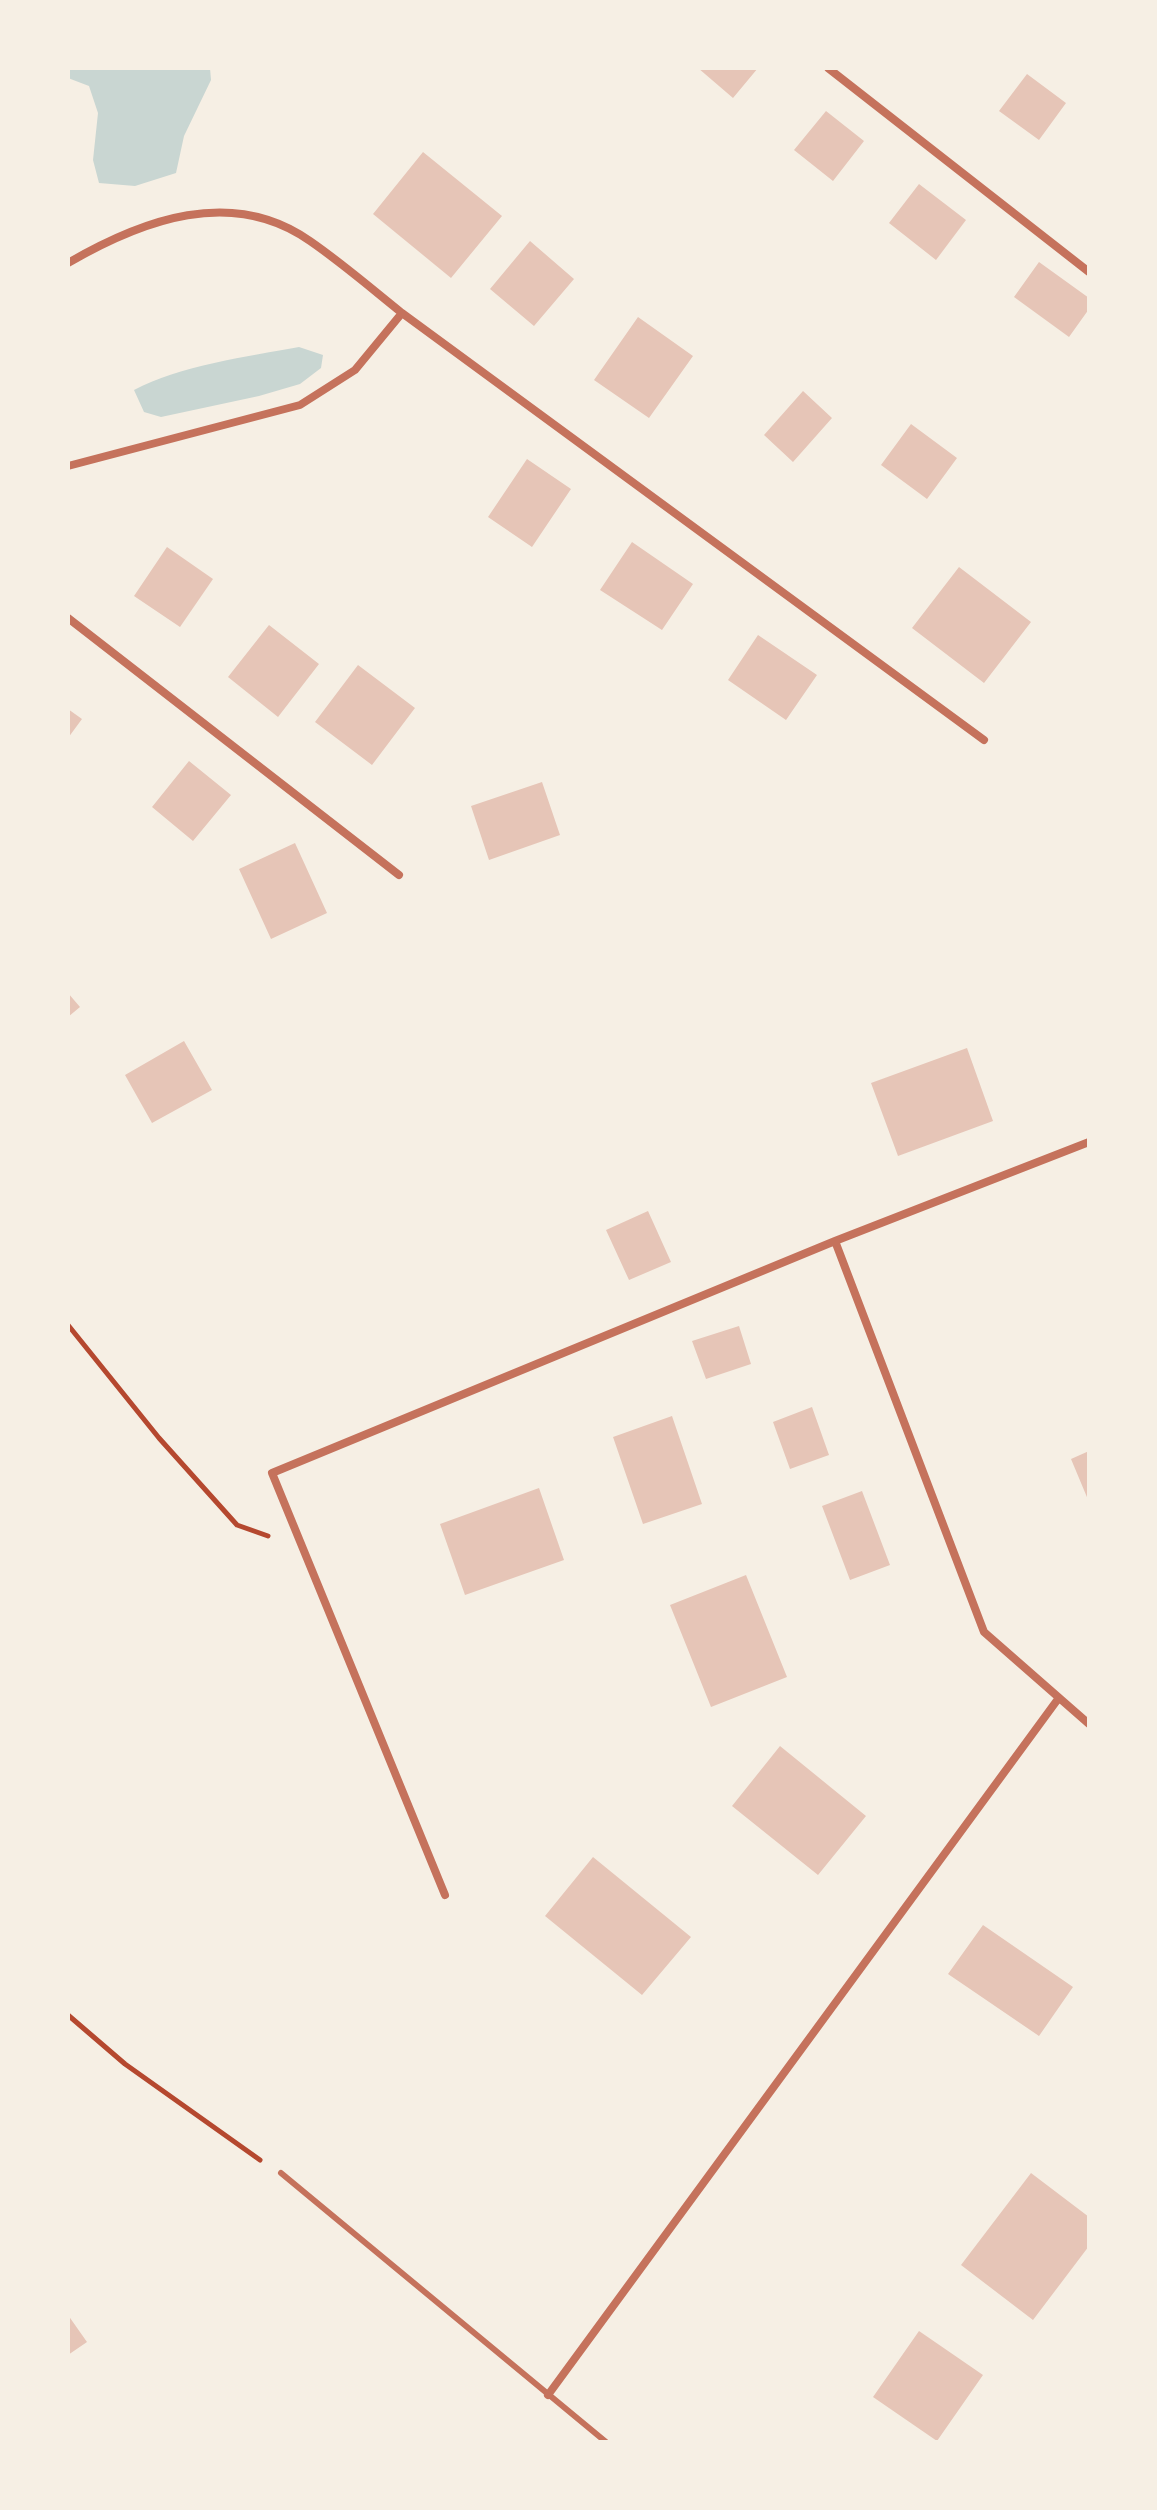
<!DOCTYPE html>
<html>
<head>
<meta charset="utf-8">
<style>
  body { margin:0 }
  #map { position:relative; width:1157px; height:2510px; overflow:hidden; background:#f6efe4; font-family:"DejaVu Sans",sans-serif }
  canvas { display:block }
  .frame { position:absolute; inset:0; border:70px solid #f6efe4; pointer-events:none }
</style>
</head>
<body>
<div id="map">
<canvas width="1157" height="2510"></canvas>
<div class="frame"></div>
</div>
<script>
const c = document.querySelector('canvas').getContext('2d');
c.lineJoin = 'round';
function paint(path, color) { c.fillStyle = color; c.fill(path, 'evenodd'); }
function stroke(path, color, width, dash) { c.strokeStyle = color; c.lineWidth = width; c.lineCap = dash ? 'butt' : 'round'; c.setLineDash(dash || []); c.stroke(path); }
paint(new Path2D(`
  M68 68H210L211 80 184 136 176 173 135 186 99 183 93 160 98 113 89 86 68 78Z
  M299 347 323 355 321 368 300 384 259 396 161 417 144 412 134 390C178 366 249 356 299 347Z`), '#c9d6d2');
paint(new Path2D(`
  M698 68H758L733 98Z
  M1027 74 1066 103 1039 140 999 111Z
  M826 111 864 141 833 181 794 150Z
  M423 152 502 216 451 278 373 214Z
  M919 184 966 220 936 260 889 223Z
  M530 241 574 279 534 326 490 289Z
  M1039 262 1089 298V309L1069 337 1014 297Z
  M638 317 693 356 649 418 594 380Z
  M803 391 832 418 793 462 764 435Z
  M911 424 957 458 927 499 881 465Z
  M527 459 571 489 532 547 488 517Z
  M632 542 693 584 662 630 600 590Z
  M167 547 213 579 180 627 134 596Z
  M959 567 1031 622 984 683 912 628Z
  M269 625 319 664 278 717 228 677Z
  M758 635 817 675 786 720 728 680Z
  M358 665 415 708 372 765 315 722Z
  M68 709 82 719 68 738Z
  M189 761 231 795 193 841 152 807Z
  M542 782 560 835 489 860 471 806Z
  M295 843 327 913 271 939 239 869Z
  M68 993 80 1007 68 1017Z
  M184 1041 212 1090 152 1123 125 1075Z
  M967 1048 993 1121 898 1156 871 1083Z
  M648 1211 671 1262 629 1280 606 1230Z
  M739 1326 751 1364 706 1379 692 1341Z
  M812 1407 829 1455 790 1469 773 1422Z
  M672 1416 702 1504 643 1524 613 1437Z
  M1089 1451V1502L1071 1459Z
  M539 1488 564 1560 465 1595 440 1524Z
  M862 1491 890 1565 850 1580 822 1506Z
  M746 1575 787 1677 711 1707 670 1605Z
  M780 1746 866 1816 818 1875 732 1806Z
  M593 1857 691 1937 642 1995 545 1916Z
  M983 1925 1073 1987 1039 2036 948 1974Z
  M1031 2173 1089 2217V2246L1033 2320 961 2265Z
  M68 2315 87 2342 68 2355Z
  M919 2331 983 2375 937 2441 873 2397Z`), '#e6c5b7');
stroke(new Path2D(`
  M68 1325 159 1438 237 1525 268 1536
  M68 2015 125 2064 260 2160`), '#b5482f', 5);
stroke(new Path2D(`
  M281 2173 606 2442`), '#c5725c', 6);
stroke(new Path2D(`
  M828 68 1089 272
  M68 263C142 220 232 186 310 241 342 263 372 289 402 313L984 740
  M68 466 300 405 355 370 402 313
  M68 618 399 875
  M835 1241 984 1632 1089 1724
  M445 1895 272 1473 835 1241 1089 1142
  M548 2395 1058 1699`), '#c5725c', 8);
</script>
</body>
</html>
